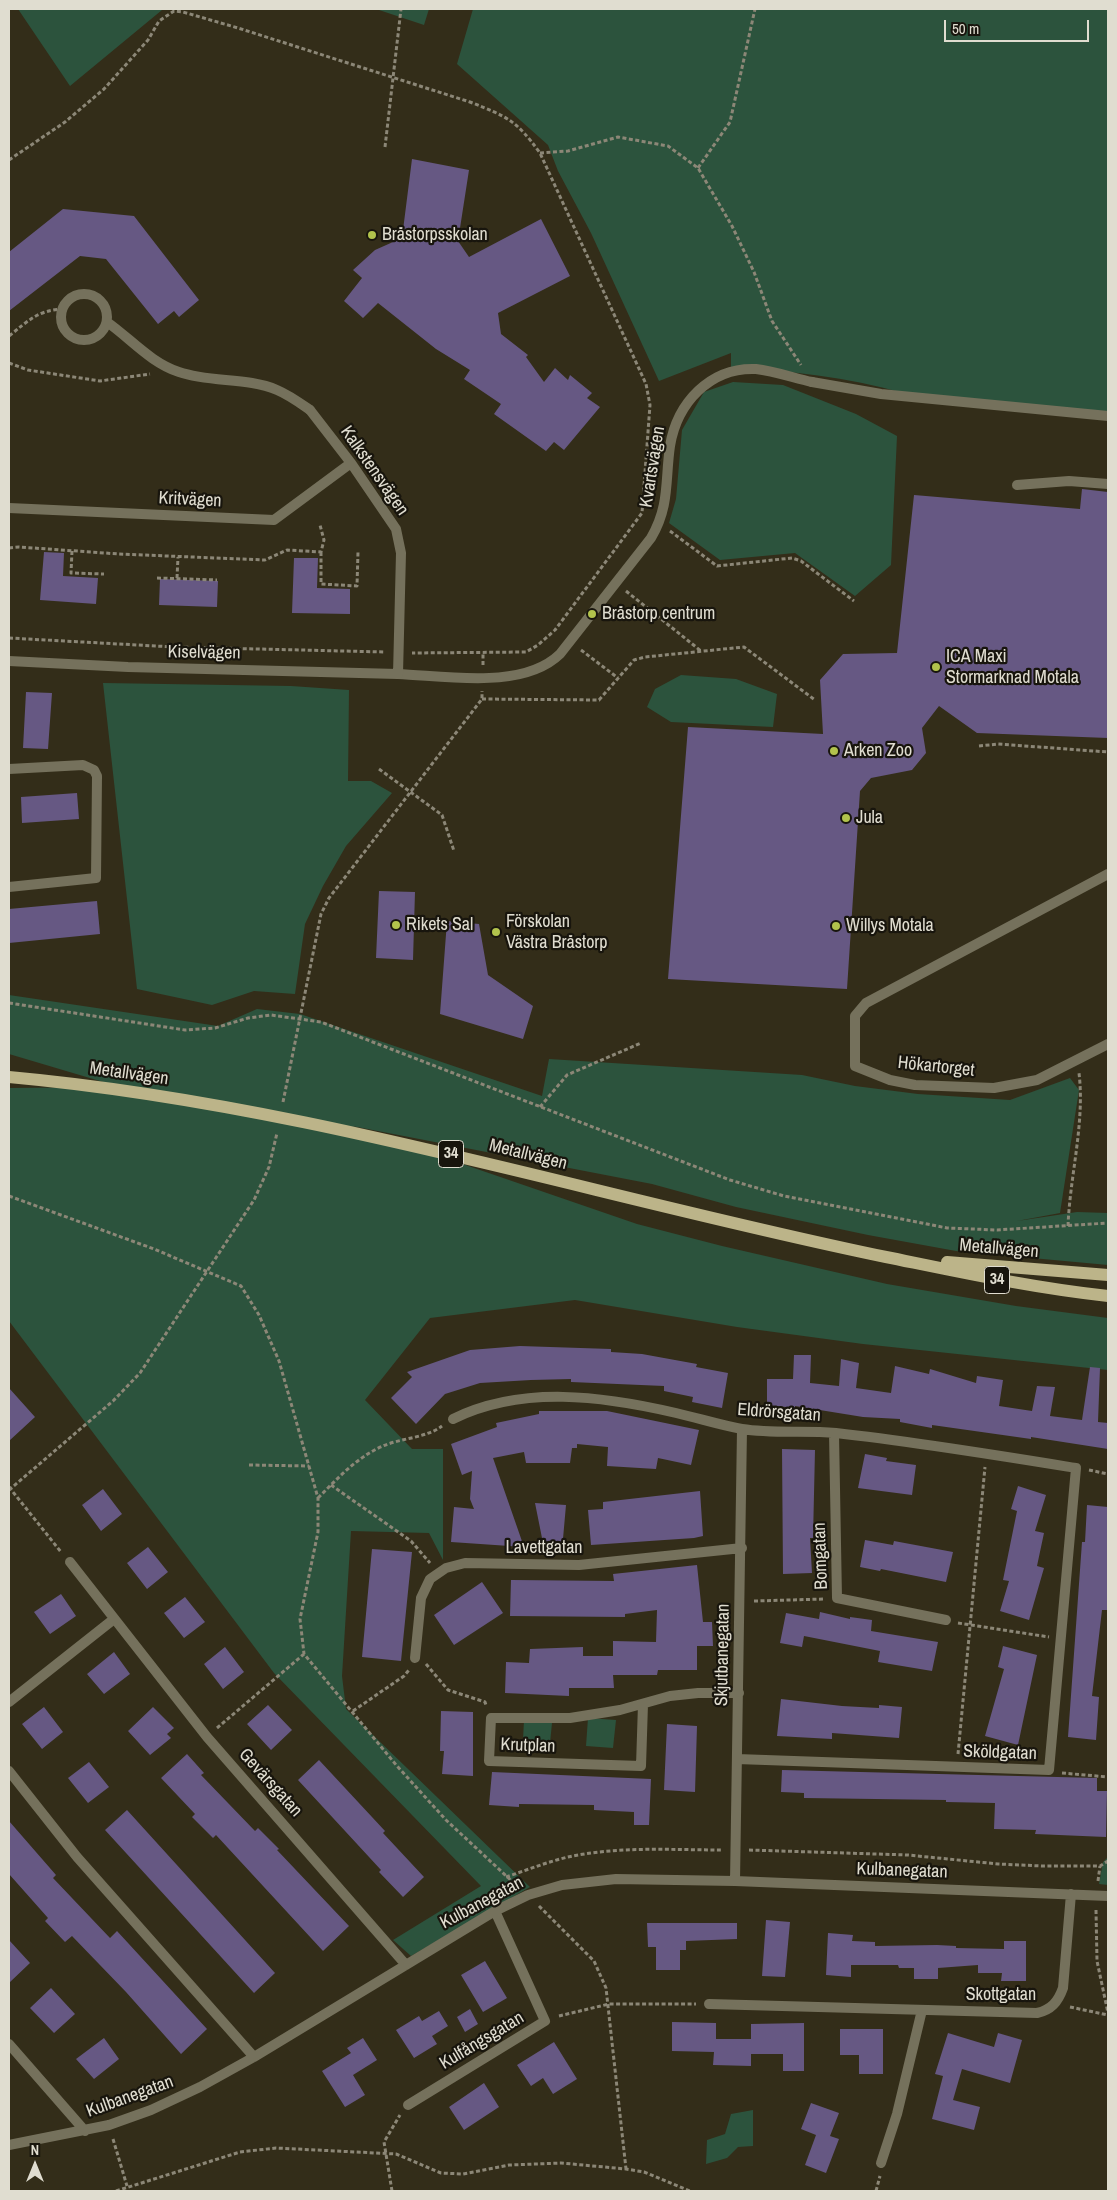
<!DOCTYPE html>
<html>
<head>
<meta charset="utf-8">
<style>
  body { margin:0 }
  #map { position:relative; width:1117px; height:2200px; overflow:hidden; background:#332d19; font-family:"Archivo Narrow",sans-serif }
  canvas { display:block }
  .frame { position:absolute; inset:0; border:10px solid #e0ddd0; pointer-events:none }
  .north { position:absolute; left:10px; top:2140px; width:50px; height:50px; -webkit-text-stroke:4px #18150d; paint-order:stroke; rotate:0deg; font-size:14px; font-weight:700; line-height:20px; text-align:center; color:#e0ddd0 }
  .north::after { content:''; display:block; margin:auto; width:18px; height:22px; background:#e0ddd0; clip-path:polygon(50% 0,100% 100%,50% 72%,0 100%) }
  .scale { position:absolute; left:944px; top:20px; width:145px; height:22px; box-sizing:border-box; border:2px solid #e0ddd0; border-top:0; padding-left:6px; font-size:15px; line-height:18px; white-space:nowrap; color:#e0ddd0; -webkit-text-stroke:4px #18150d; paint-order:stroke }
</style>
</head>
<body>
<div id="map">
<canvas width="1117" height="2200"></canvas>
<div class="frame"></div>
<div class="north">N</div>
<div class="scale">50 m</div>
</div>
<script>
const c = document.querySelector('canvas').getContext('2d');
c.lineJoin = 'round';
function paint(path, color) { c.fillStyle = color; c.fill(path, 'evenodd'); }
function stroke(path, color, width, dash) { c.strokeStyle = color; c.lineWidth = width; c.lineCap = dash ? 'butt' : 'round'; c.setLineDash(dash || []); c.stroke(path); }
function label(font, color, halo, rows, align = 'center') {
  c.font = font + ' "Archivo Narrow",sans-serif'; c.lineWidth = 4.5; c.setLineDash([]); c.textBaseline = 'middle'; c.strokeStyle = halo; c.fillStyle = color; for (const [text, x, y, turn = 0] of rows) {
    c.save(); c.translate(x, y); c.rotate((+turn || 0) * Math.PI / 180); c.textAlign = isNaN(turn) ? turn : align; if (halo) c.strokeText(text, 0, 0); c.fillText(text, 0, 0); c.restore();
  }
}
paint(new Path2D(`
  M18 9H170L162 10 70 86Z
  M376 9H429L424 25Z
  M473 9H1108V412L903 393C848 377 788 371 731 367V353L659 381 591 233 558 171 548 145 457 64Z
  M733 382 783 385 856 414 897 436 891 565 855 596 795 553 720 560 669 523 676 499 682 430 704 392Z
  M681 675 736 679 777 694 773 727 671 722 647 707 655 689Z
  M103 683 291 686 349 690 348 781H371L392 793 346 846 323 886 305 924 295 994 254 991 212 1005 137 989Z
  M9 995 218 1026 257 1009 300 1014 542 1096 549 1059 802 1075 855 1086 918 1094 1010 1100 1070 1078 1079 1090 1060 1213 1017 1221 1077 1212 1108 1213V1265L956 1251 868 1235 736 1207 652 1184 352 1126 637 1224 722 1246 887 1284 1016 1306 1108 1318V1370L863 1344 737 1327 575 1300 430 1318 365 1400 412 1449H443V1560L429 1533 351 1531 342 1676 346 1709 530 1887 411 1956 393 1940 481 1886 274 1673 9 1321V1088L120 1087 9 1054Z
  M588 1718 616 1720 613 1748 586 1746Z
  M524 1720 552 1723 550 1743 523 1740Z
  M1108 1857V1885L1099 1884 1103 1862Z
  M753 2110V2146L738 2147 727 2158 706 2164 707 2140 725 2134 731 2114Z`), '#2c533d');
paint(new Path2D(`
  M412 159 469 170 458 241 469 257 541 219 570 276 498 313 501 334 528 355 526 357 544 382 555 368 568 380 570 375 592 393 587 398 600 407 564 450 554 442 546 451 494 414 501 404 464 379 470 370 436 349 378 303 363 318 344 301 362 278 353 270 375 250 402 238Z
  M63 209 134 216 199 300 179 317 174 311 158 324 106 259 80 256 9 311V252Z
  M1082 489 1108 492V738L977 733 939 706 922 728 926 753 912 770 871 778 860 791 847 989 668 979 688 727 823 734 820 680 843 654 897 653 914 495 1080 509Z
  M44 552 64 553 63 576 98 578 96 604 40 600Z
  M294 558H318L317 588 350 589V614L292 613Z
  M160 579 218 581 217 607 159 605Z
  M26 692 52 693 48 749 23 748Z
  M77 793 79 819 22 823 21 797Z
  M379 891 415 892 413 960 376 958Z
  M97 901 100 934 9 943V909Z
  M447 921 479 924 488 975 533 1006 523 1039 440 1014Z
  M520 1346 611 1349V1352L642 1354 697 1364 696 1367 728 1373 722 1408 692 1402 693 1397 664 1391V1386L571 1382V1379L531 1380 480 1383 445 1394 416 1424 391 1398 412 1377 407 1372 470 1350Z
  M794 1355H811L810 1383 839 1386 841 1359 859 1363 856 1388 891 1393 895 1366 929 1374 930 1369 976 1383 977 1376 1003 1380 999 1406 1032 1411 1037 1386 1055 1387 1050 1416 1082 1420 1090 1367 1100 1368 1098 1422 1108 1423V1449L1031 1437V1439L932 1425V1428L900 1422V1419L863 1417 795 1406V1408L767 1405V1379H793Z
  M9 1388 35 1417 9 1441Z
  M539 1411H607L699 1430 691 1465 658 1458 656 1469 607 1466 608 1447 577 1444V1448H572L570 1463H526L524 1452 493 1458 524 1547 451 1542 454 1507 474 1509 470 1499 472 1471 462 1475 451 1444 497 1427 496 1423 539 1414Z
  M782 1449 815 1450 813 1538H810L812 1573 783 1574Z
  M865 1454 887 1458 886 1461 916 1465 912 1495 858 1488Z
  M1018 1486 1046 1495 1035 1531 1044 1533 1037 1566 1044 1568 1029 1620 1000 1611 1009 1581 1003 1580 1017 1511 1011 1509Z
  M103 1489 122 1514 101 1531 82 1505Z
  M700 1491 703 1536 694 1538 591 1545 588 1510 603 1509V1502Z
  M535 1503 566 1505 562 1550 544 1548Z
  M1087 1505 1108 1507V1610H1102L1092 1696 1099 1697 1096 1740 1068 1737 1082 1542H1085Z
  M865 1540 893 1545 894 1541 953 1552 946 1582 881 1569 880 1571 860 1567Z
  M148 1547 168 1572 147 1589 127 1563Z
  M372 1549 412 1552 401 1661 362 1657Z
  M697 1565 703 1622H712L713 1646H697V1670H658L657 1675H613L614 1688H569V1696L505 1693 506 1662 529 1663 530 1649 583 1647V1656H613V1641L656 1642 657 1610 625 1614V1617L510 1616 511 1580 614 1581 613 1574Z
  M482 1582 503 1613 454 1645 434 1615Z
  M61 1594 76 1616 50 1634 34 1612Z
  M185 1597 205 1622 184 1638 164 1613Z
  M820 1612 850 1619V1617L872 1620 871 1631 938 1642 932 1671 878 1662 880 1651 804 1636 802 1647 780 1643 786 1613 819 1619Z
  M1003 1646 1037 1655 1018 1745 985 1736 1004 1669 998 1667Z
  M225 1647 244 1672 223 1689 204 1664Z
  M114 1652 130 1674 104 1694 87 1674Z
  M781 1699 842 1706 879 1708V1705L902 1707 899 1738 832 1733V1739L777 1736Z
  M268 1705 292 1730 271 1750 247 1724Z
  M44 1707 63 1732 42 1749 22 1724Z
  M153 1707 174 1728 167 1734 171 1738 150 1755 128 1731Z
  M441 1711 473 1712V1776L442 1774 444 1751H440Z
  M667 1724 697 1726 695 1792 664 1790Z
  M187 1754 204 1773 201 1775 255 1831 258 1828 279 1849 277 1850 349 1926 323 1951 216 1835 213 1838 192 1817 195 1814 161 1778Z
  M319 1760 385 1831 383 1833 424 1877 403 1897 379 1872 381 1870 298 1780Z
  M89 1762 109 1787 88 1803 68 1778Z
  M782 1770 1097 1778V1791H1107L1106 1837 1035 1834 1036 1830 994 1829 995 1803 946 1802V1800L804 1798V1793L781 1792Z
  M492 1772 651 1779 649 1825H634V1812L594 1810V1805L519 1804V1807L489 1805Z
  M127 1810 275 1973 254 1993 105 1830Z
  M9 1821 56 1875 53 1878 110 1938 117 1931 207 2029 181 2054 126 1992 72 1936 65 1942 45 1921 48 1918 9 1874Z
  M766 1920 790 1922 785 1977 762 1976Z
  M647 1923H737V1939L686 1941V1950H680V1970H656V1947H648Z
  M828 1933 853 1935 852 1941 875 1942V1946L937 1945 956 1946V1948L1004 1949V1941H1026V1981H1001L1002 1973H978V1965L938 1968V1979H914V1968H899L898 1965H851V1977L826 1975Z
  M9 1940 30 1963 9 1983Z
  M485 1961 507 1998 483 2012 461 1975Z
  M51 1988 75 2014 54 2033 30 2008Z
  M470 2009 478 2024 465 2032 457 2017Z
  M439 2011 448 2026 432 2036 437 2044 414 2058 396 2030 419 2016 422 2021Z
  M672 2022 716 2023V2039H751V2024L804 2023V2071H783V2054H751V2066L713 2065 714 2052 672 2051Z
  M840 2029H883V2074H859V2055H840Z
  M948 2033 994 2047 998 2033 1022 2040 1010 2083 962 2069 953 2100 980 2107 974 2130 932 2119 943 2076 935 2074Z
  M104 2038 119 2059 94 2079 76 2059Z
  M363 2038 377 2060 353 2075 365 2095 345 2107 322 2071 351 2053 347 2048Z
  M554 2042 577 2079 553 2094 543 2078 531 2086 517 2065Z
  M484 2083 499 2107 464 2130 449 2107Z
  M811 2103 839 2113 830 2136 839 2139 826 2173 805 2165 816 2135 801 2129Z`), '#665883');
stroke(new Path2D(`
  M385 147 401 9
  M540 153 568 151 618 137 668 146 698 168 732 226 754 272 772 321 801 365
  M9 160 65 122 104 89 148 40 159 21 174 11 183 12 238 28 470 102C508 117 516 120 540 153L646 384 650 405 642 513 555 630 538 645 526 652 412 653
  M698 168 730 122 755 9
  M9 336C28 321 38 310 63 309
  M9 363 28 370 100 381 150 374
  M670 531 717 566 792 558 801 561 854 601
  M9 548 19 547 119 554 265 560 287 550 321 552 324 540 320 525
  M72 551 71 573 104 574
  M321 552V584L357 586 358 552
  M157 578 217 580
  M177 578 178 557
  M626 591 701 651
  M9 638 174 647 385 652
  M581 650 618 678
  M483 665V653
  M482 699 599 700 634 660 645 657 744 647 815 700
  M979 746 998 744 1108 752
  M379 769 442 815 454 851
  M9 1003 185 1030 215 1028 248 1018 271 1015 321 1022 730 1180 784 1196 947 1228 997 1230 1108 1223
  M283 1102 321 914 329 898 482 699V691
  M540 1107 567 1075 641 1043
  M9 1196 154 1249 241 1286 259 1315 279 1361 318 1498V1532L300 1619 304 1654 397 1766 446 1820 516 1885
  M1068 1226C1070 1175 1085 1123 1079 1073
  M249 1465 309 1466
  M1089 1470 1108 1474
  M331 1485 411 1541 430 1563
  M9 1487 61 1552
  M9 1490 113 1401 140 1373 254 1200 269 1167 277 1133
  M318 1498C338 1478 357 1457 383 1446 401 1438 426 1438 442 1426
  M754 1601 825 1599
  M958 1623 1049 1637
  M426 1664 448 1690 485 1702 486 1705
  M353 1711 404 1676 409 1670
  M217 1728 304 1654
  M958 1754 985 1467
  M1062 1773 1108 1777
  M749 1850 908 1855 998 1864 1042 1866H1100L1108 1861
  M506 1877C527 1870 547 1862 568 1857 618 1846 672 1850 722 1850
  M1098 1881 1100 1866
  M539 1906 594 1961 606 1988 626 2169
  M1096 1910 1097 1961 1108 2013
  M1070 2007 1108 2015
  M559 2016 609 2004H696
  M113 2139 127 2186
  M116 2191 240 2152 276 2148 396 2154 441 2173 463 2174 509 2165 561 2163 626 2169 644 2172 690 2191
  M392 2191 384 2142 400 2115
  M876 2191 880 2176`), '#8c8777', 3, [4, 2.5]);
stroke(new Path2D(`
  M61 317a23 23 0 1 1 46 0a23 23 0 1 1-46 0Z
  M107 322C131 339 151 363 179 372 211 383 247 377 277 390 289 395 300 403 310 410
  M1017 485 1069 481 1108 484
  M398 674C447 676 523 690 560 654L651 538C670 506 665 480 670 446 677 403 710 367 756 369 774 371 794 378 812 382
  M1108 874 866 1003 855 1016V1066L890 1080 915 1085 994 1088 1037 1080 1108 1044`), '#75715c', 10);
stroke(new Path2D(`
  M812 382 881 394 1108 416
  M9 508 274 520 351 463
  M9 661 128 667 398 674 401 553 396 529 351 463 310 410
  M9 769 83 765 94 770 97 776 96 878 9 887
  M453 1419C522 1385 603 1396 676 1413 698 1418 720 1425 742 1429 773 1434 805 1430 836 1433 917 1442 996 1455 1076 1468L1049 1770 737 1759
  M834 1433 837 1598 946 1620
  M70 1562 207 1737 406 1965
  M415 1658 421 1598 430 1579 446 1568 465 1563 579 1565 742 1548
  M9 1702 114 1619
  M643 1704 641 1766 489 1761 491 1718H570L620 1710 670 1696 698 1693H739
  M9 1771 77 1857 254 2057
  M735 1881 742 1429
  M709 2004 1037 2013C1051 2010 1058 2002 1063 1988L1071 1894
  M9 2044 85 2131
  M408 2105 545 2021 495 1911
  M9 2145 109 2125 151 2110 200 2087 254 2057 495 1911 528 1895 562 1885 616 1879 735 1881 1108 1896
  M881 2163 897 2114 922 2010`), '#75715c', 10);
stroke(new Path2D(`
  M9 1077C308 1104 594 1197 886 1257 960 1272 1033 1288 1108 1296
  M947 1262 1108 1275`), '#bcb489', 12);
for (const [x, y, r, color] of [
  [372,235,5,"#b2c34c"],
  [592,614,5,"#b2c34c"],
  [936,667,5,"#b2c34c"],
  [834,751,5,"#b2c34c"],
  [846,818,5,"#b2c34c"],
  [396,925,5,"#b2c34c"],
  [836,926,5,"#b2c34c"],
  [496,932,5,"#b2c34c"]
]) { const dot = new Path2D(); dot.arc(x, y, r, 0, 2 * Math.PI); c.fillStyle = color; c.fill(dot); stroke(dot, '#18150d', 2); }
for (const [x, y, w] of [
  [451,1154,25],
  [997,1280,25]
]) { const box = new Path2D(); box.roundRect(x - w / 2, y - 13.5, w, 27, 4); c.fillStyle = '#18150d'; c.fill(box); stroke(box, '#e0ddd0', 1); }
label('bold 16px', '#e0ddd0', null, [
  ["34",451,1154],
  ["34",997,1280]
]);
label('18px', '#e0ddd0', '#18150d', [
  ["Bråstorpsskolan",382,235],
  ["Bråstorp centrum",602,614],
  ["ICA Maxi",946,657],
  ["Stormarknad Motala",946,678],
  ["Arken Zoo",844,751],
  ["Jula",856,818],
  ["Förskolan",506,922],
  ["Västra Bråstorp",506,943],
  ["Rikets Sal",406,925],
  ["Willys Motala",846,926]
], 'left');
label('18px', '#e0ddd0', '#18150d', [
  ["Kvartsvägen",653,467,-81],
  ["Kalkstensvägen",374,471,55],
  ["Kritvägen",190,500,3],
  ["Kiselvägen",204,653,1],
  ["Hökartorget",936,1067,6],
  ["Metallvägen",129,1074,8],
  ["Metallvägen",528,1155,14],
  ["Metallvägen",999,1249,5],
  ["Eldrörsgatan",779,1413,4],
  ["Lavettgatan",544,1548],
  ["Bomgatan",821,1556,-92],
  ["Skjutbanegatan",723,1655,-89],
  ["Krutplan",528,1746,2],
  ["Sköldgatan",1000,1753,2],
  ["Gevärsgatan",270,1783,48],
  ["Kulbanegatan",902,1871,2],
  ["Kulbanegatan",482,1903,-28],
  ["Skottgatan",1001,1995],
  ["Kulfångsgatan",482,2041,-31],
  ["Kulbanegatan",130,2097,-20]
]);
</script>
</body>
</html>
